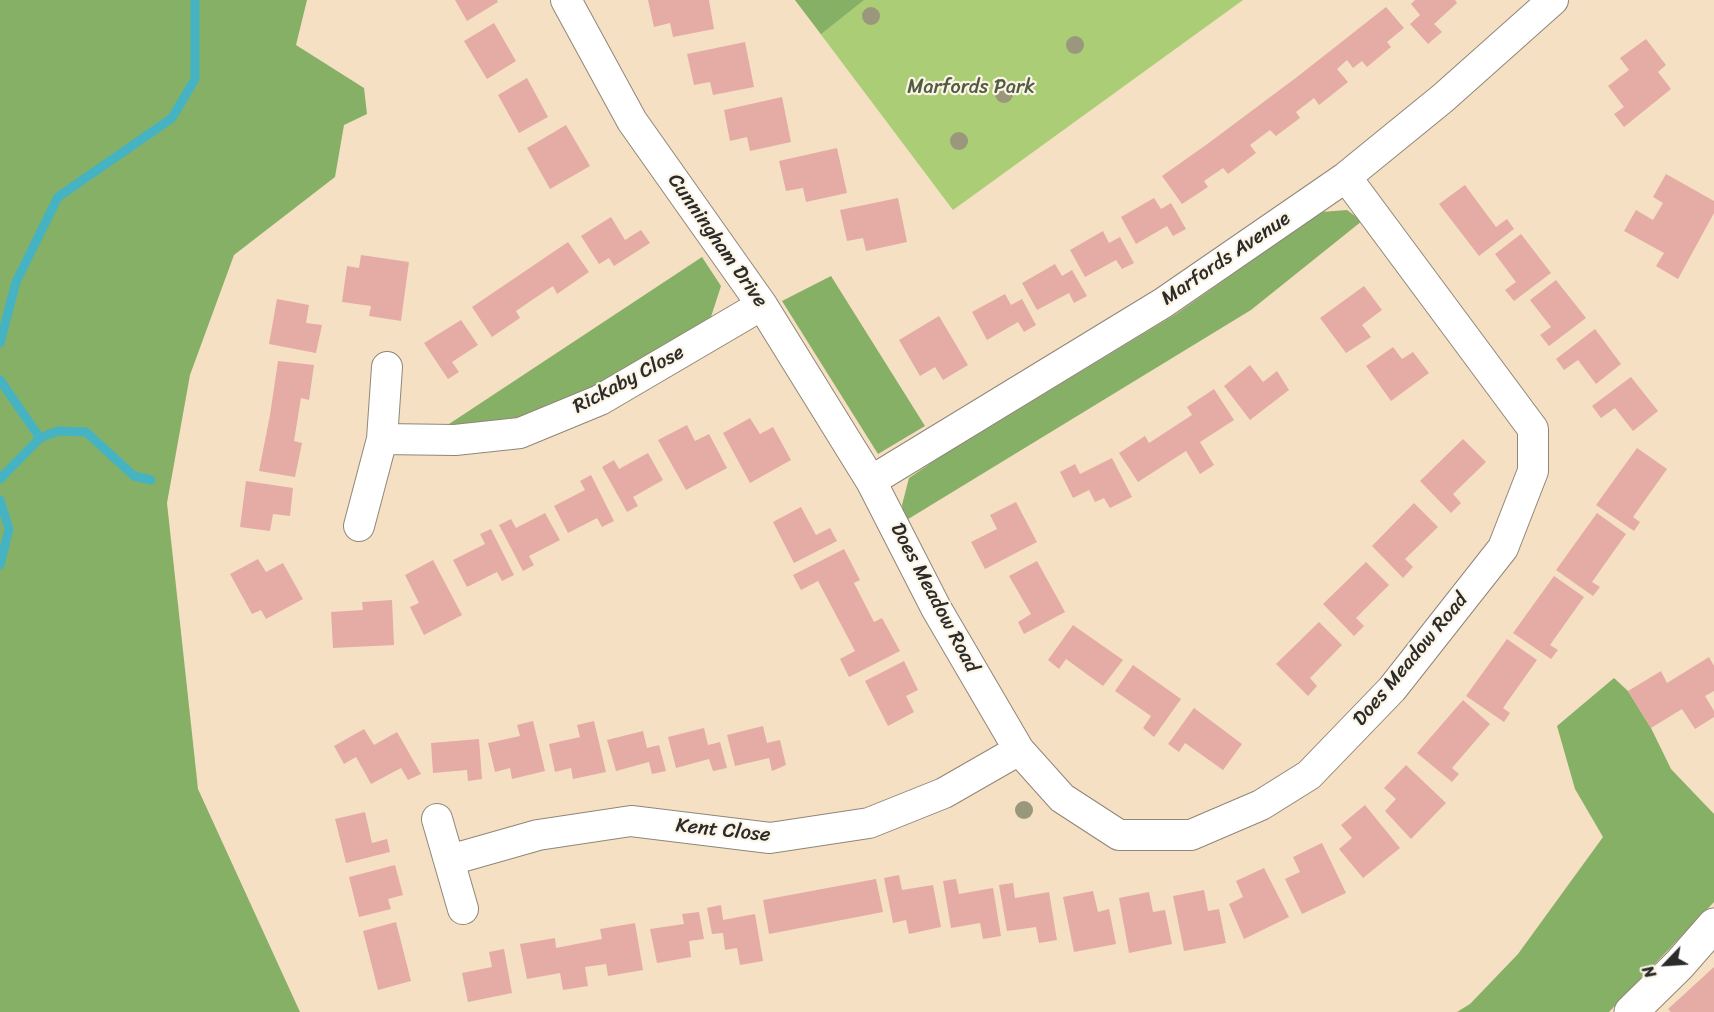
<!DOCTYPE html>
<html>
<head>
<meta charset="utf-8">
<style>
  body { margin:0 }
  #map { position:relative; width:1714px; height:1012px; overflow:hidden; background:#f5e0c4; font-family:Sriracha,sans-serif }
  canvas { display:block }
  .north { position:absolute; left:1636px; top:934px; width:60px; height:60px; -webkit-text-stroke:4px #fcf5e5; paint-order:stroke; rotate:245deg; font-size:16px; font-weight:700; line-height:24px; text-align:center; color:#2b2b2b }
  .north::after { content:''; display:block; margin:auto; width:21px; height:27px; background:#2b2b2b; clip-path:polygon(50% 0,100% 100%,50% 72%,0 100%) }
</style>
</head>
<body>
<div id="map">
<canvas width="1714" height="1012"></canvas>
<div class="north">N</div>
</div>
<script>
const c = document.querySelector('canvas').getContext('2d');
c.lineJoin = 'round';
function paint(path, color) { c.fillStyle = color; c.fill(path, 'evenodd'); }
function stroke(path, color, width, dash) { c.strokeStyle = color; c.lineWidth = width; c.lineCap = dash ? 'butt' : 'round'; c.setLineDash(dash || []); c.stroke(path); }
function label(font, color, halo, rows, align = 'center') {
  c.font = font + ' Sriracha,sans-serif'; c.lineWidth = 4.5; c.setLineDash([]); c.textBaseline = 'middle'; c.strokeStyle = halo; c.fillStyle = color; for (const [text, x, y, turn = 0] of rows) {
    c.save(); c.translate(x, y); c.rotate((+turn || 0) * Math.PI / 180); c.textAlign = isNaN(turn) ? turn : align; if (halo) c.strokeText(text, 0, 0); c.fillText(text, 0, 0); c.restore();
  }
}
paint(new Path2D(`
  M795 0H1243L953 210Z`), '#aacd76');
paint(new Path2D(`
  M0 0H307L296 45 364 88 367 114 344 125 335 177 234 255 190 375 167 503 198 789 300 1012H0Z
  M795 0H864L821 34Z
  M1347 210 1362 221 1251 310 905 521 902 505 909 478 940 457 1176 314 1321 212Z
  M702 257 721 286 710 320 630 373 537 418 473 429 449 424Z
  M831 276 925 426 878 454 782 301Z
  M1614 678 1628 691 1651 728 1671 769 1714 814V902L1609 1012H1457L1470 1004 1518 954 1603 837 1575 789 1557 726Z`), '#87b067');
stroke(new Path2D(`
  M0 343 16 282 58 197 172 118 195 79V0
  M0 380 40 438 0 479
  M40 438 58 431 86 432 134 476 151 480
  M0 500 9 529 0 565`), '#45b3c1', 9);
paint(new Path2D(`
  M455 0H497L498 2 467 21Z
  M648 0H709L714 29 673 37 670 23 654 27Z
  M1415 0H1455L1457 3 1434 24 1442 32 1428 44 1410 24 1420 15 1411 4Z
  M1386 7 1404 28 1387 42 1391 47 1367 67 1362 61 1353 68 1347 60 1337 69 1348 82 1319 105 1314 98 1296 112 1300 118 1276 136 1270 130 1250 145 1256 153 1228 174 1223 168 1204 181 1208 187 1182 204 1162 176 1206 145 1297 77Z
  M494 23 516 61 487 79 464 41Z
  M1646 39 1666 65 1658 72 1671 89 1624 127 1614 114 1624 107 1608 86 1629 70 1620 58Z
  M745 42 754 87 713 95 710 82 694 85 687 54Z
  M527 78 548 117 519 133 498 95Z
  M782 97 791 142 750 151 747 137 730 141 724 110Z
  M566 125 590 166 550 189 527 148Z
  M837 148 847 193 806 202 803 188 786 191 779 161Z
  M1666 174 1714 201V213L1678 279 1656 266 1664 253 1624 231 1636 210 1653 220 1663 203 1653 197Z
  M1465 185 1496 227 1507 219 1514 229 1479 256 1439 204Z
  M898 198 907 242 866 251 863 238 847 241 840 210Z
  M1154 198 1161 209 1171 203 1186 229 1173 236 1167 226 1136 244 1121 217Z
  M611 217 625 240 641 230 650 243 614 266 609 258 599 264 581 236Z
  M1103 231 1109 243 1120 237 1134 263 1122 269 1116 260 1085 277 1070 250Z
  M1521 234 1551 273 1514 301 1505 290 1516 282 1495 254Z
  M568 242 589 272 557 294 553 286 535 298 516 311 520 318 492 337 472 307Z
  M361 255 409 262 401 321 369 316 371 306 342 302 347 266 359 268Z
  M1055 264 1062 276 1072 270 1087 296 1074 303 1069 293 1037 310 1022 283Z
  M1556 280 1586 318 1549 346 1540 335 1551 327 1530 300Z
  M1364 286 1382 310 1362 325 1371 337 1346 353 1320 318Z
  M1005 294 1011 305 1022 299 1036 325 1024 332 1018 322 987 340 972 312Z
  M277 299 309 305 306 323 322 325 316 353 269 344Z
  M939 316 968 365 943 380 935 367 920 376 899 340Z
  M461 320 478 345 452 362 459 372 448 379 424 343Z
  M1595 329 1621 364 1596 384 1578 360 1564 370 1556 359Z
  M1393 347 1402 359 1413 352 1429 373 1391 401 1366 366Z
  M278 361 314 365 309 400 301 398 294 441 302 443 295 477 259 471 270 415Z
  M1250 365 1263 382 1277 371 1289 390 1250 420 1224 386Z
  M1631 377 1658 411 1633 431 1615 408 1601 418 1592 406Z
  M1214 389 1234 420 1200 442 1214 465 1200 474 1186 451 1138 482 1119 453 1145 436 1149 443 1192 415 1187 407Z
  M750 418 760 434 773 427 791 460 750 483 723 433Z
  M687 425 695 441 709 434 727 468 686 490 658 440Z
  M1463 439 1486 462 1453 494 1461 503 1451 513 1420 481Z
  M1637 448 1667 469 1633 517 1640 522 1634 531 1596 505Z
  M648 453 663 480 633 497 638 506 627 512 602 467 614 460 619 469Z
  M1112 458 1132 497 1110 508 1104 498 1095 502 1089 490 1073 498 1060 472 1075 464 1080 474Z
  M591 475 614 521 602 527 597 518 568 533 554 506 585 490 580 481Z
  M246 481 293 488 290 516 273 514 270 531 240 527Z
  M1016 502 1037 542 985 569 971 542 997 529 990 515Z
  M1414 503 1438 527 1405 559 1413 567 1403 578 1372 546Z
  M801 507 816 535 830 528 837 541 794 563 773 522Z
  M545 513 560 540 529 556 534 565 523 571 499 525 511 519 516 528Z
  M1597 513 1626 534 1592 582 1600 587 1593 596 1556 570Z
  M491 529 514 575 502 581 497 572 467 587 453 560 485 544 480 534Z
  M844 549 860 580 854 583 874 622 882 618 900 651 849 677 840 659 855 651 818 581 801 590 793 575Z
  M258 559 266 572 283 563 303 599 266 619 261 610 252 614 230 574Z
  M433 560 462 615 424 635 410 607 419 603 405 575Z
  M1037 561 1065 612 1024 634 1018 622 1031 614 1009 576Z
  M1366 562 1389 585 1356 618 1364 626 1354 636 1323 604Z
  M1554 576 1584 597 1550 645 1558 650 1551 659 1513 633Z
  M392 600 394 645 333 648 331 612 363 610 362 602Z
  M1319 622 1342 645 1310 678 1317 686 1308 696 1276 664Z
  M1073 625 1123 660 1103 686 1066 659 1059 669 1048 660Z
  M1507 639 1537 660 1503 708 1510 713 1504 722 1466 696Z
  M1709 657 1714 666V691L1705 696 1714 711V717L1695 729 1682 709 1651 728 1628 691 1661 671 1667 683Z
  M904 661 918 690 906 696 914 712 888 726 865 681Z
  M1133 665 1181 699 1154 737 1143 728 1151 716 1115 691Z
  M1463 700 1490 724 1452 768 1459 774 1452 782 1417 753Z
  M1194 708 1242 744 1223 770 1185 743 1179 752 1168 744Z
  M533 721 545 771 512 779 510 768 495 772 488 743 520 736 517 725Z
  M594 721 606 772 573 779 571 768 555 772 549 744 580 737 577 725Z
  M763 726 767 743 780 740 786 765 772 771 769 758 735 766 727 735Z
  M704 728 708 745 720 742 727 768 713 771 709 759 676 768 668 737Z
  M364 729 374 745 397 732 421 774 408 780 401 768 371 784 356 757 344 764 334 746Z
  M643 731 647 748 659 745 666 771 652 774 649 762 616 771 607 740Z
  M479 739 482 779 468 781 467 770 433 773 431 743Z
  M1406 765 1446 803 1411 839 1385 811 1396 799 1384 788Z
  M1365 805 1400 848 1363 878 1339 849 1352 838 1341 825Z
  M365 812 372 843 387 839 390 852 346 863 335 819Z
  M1322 843 1346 893 1302 914 1285 879 1300 872 1293 857Z
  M395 865 403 895 388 899 391 909 359 917 349 877Z
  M1264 868 1289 917 1244 939 1229 904 1243 897 1236 881Z
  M899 875 902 890 933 885 941 927 909 934 906 920 893 923 884 878Z
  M876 879 883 912 769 934 763 900Z
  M956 879 959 894 993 888 1001 936 983 939 980 923 951 928 943 881Z
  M1013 883 1015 898 1049 892 1057 940 1039 943 1036 927 1007 931 999 885Z
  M1204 890 1208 911 1219 909 1226 943 1184 951 1173 896Z
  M1093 891 1098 912 1109 909 1116 944 1074 952 1063 897Z
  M1149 892 1153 912 1165 910 1172 944 1129 953 1119 898Z
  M721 905 723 920 755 914 763 961 740 965 737 948 725 950 723 933 712 934 707 908Z
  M699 912 704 939 689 941 691 957 657 963 650 929 684 924 682 914Z
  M396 922 411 981 378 990 363 931Z
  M635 923 643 970 608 976 606 964 585 967 588 986 563 990 560 973 527 979 520 944 555 938 556 948 602 939 600 929Z
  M504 949 512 993 468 1002 462 973 492 967 489 952Z
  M1714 967V1012H1671L1668 1009Z`), '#e4aca5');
const minor = new Path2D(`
  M566 0 632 121 762 305 871 481 936 608 1019 750 1062 798 1119 835H1191L1261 805 1309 775 1392 689 1503 548 1533 471V429L1346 177
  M382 439 455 440 520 433 600 400 762 305
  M871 481 1163 303 1346 177 1443 98 1553 0
  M359 526 382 439 387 367
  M437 819 463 909
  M450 860 538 835 631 821 770 838 869 823 944 793 1019 750`);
const tertiary = new Path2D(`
  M1631 1012 1679 965 1714 925`);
stroke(minor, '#908678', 32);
stroke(tertiary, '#908678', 35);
stroke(minor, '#fff', 30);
stroke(tertiary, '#fff', 33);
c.fillStyle = '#9b977c';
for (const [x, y] of [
  [871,16],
  [1075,45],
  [1004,94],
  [959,141],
  [1024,810]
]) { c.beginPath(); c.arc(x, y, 9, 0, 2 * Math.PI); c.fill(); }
label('20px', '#515c42', '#fcf5e5', [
  ["Marfords Park",971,88]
]);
label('20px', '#2b2b2b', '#fcf5e5', [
  ["Cunningham Drive",717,241,55],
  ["Marfords Avenue",1226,259,-34],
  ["Rickaby Close",629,380,-28],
  ["Does Meadow Road",934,598,62],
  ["Does Meadow Road",1411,660,-50],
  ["Kent Close",723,831,6]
]);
</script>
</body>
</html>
